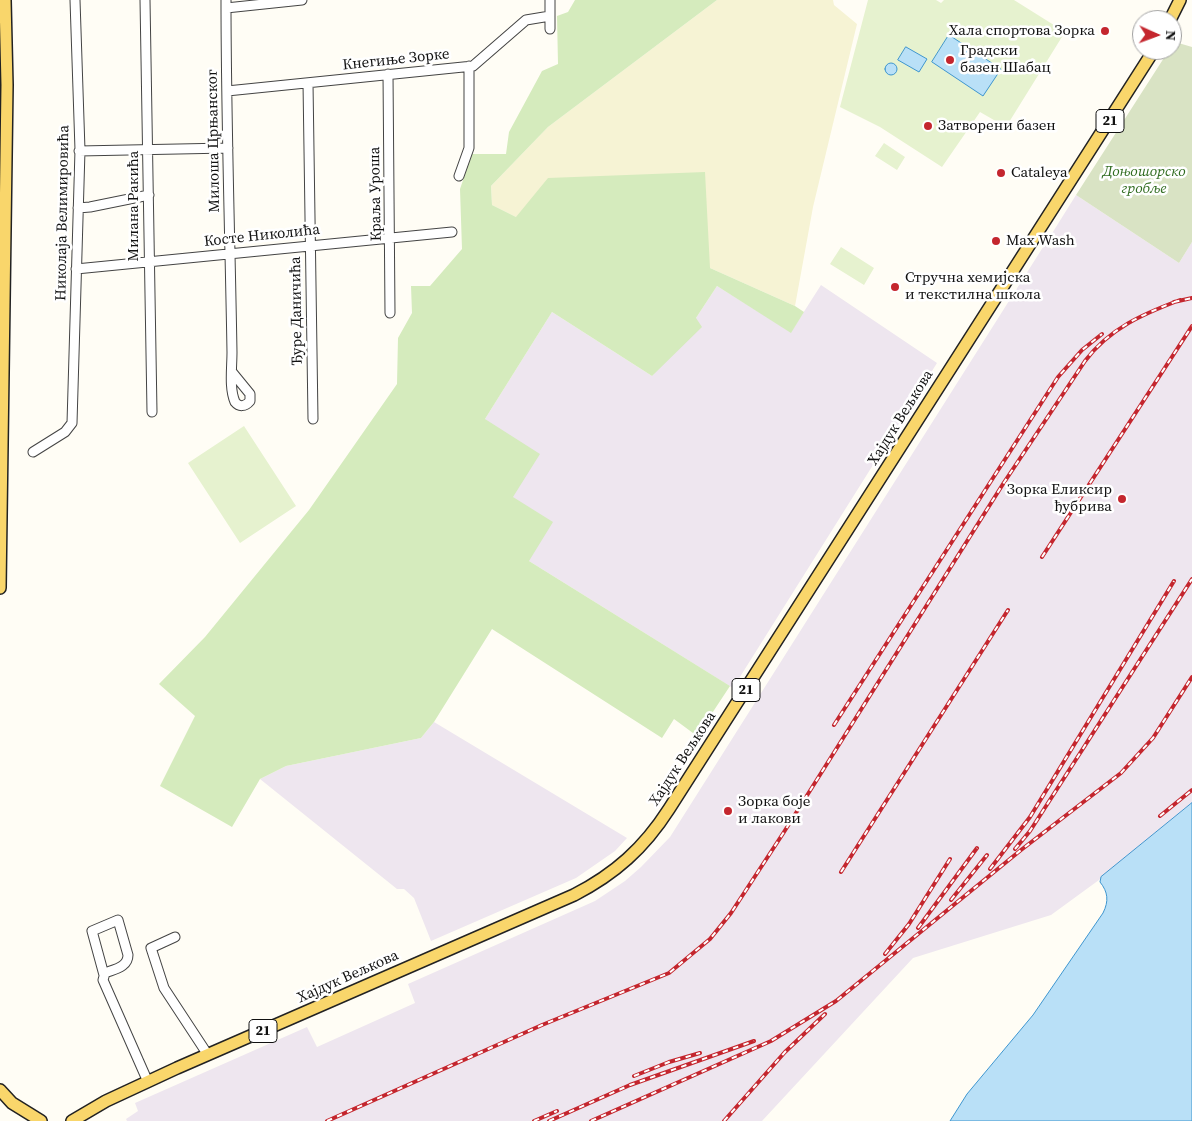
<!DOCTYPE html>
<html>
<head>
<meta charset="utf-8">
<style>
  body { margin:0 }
  #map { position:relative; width:1192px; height:1121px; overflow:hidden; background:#fffdf5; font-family:"Source Serif 4",serif }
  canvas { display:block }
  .north { position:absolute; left:1132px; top:10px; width:50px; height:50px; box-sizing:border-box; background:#fff; border:1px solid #a0a0a0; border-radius:50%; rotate:92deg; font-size:14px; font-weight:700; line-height:20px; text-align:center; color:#111 }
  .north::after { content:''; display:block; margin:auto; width:18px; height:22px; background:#c4262e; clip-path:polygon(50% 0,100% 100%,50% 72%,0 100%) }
</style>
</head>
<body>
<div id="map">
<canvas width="1192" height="1121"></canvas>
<div class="north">N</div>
</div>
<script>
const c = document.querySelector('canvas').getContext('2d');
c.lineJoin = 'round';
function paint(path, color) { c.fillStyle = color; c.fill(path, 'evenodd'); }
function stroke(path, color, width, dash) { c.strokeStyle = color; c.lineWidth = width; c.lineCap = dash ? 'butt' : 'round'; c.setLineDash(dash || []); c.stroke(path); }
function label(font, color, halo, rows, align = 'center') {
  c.font = font + ' "Source Serif 4",serif'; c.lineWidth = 5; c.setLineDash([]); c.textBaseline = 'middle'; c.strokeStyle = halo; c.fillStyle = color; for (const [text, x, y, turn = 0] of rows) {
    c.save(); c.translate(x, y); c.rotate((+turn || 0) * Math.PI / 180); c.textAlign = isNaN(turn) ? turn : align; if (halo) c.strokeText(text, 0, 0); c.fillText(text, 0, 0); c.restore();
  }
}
paint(new Path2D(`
  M1076 195 1179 263 1192 242V803L1099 880 1051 915 913 958 762 1121H127L126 1119 138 1111 135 1103 307 1027 317 1047 415 1003 408 984 595 901 625 881 641 867 670 837 1045 244 1052 249 1057 241 1051 235Z
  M821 285 937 363 733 688 529 561 513 497 485 419 552 312 652 376 696 318 717 286 791 332Z
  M434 722 627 838 615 851 576 878 431 941 414 898 404 889H397L260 779 286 766 421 738Z`), '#eee6ef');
paint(new Path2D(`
  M717 0H833L834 5 857 24 813 207 795 306 710 268 516 217 492 205 491 186 548 127Z`), '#f6f3d4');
paint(new Path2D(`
  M575 0H717L548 127 491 186 492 205 516 217 548 178 705 172 710 268 795 306 804 312 791 333 717 286 696 318 702 327 652 376 552 312 485 419 540 454 513 497 553 522 529 561 730 686 697 736 674 719 662 738 492 629 434 722 421 738 286 766 260 779 232 827 160 786 195 716 159 684 205 637 309 510 397 384 398 338 412 313 411 286H430L462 249 460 189 472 154H506L509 132 542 71 558 64 557 16 568 12Z`), '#d5ebbd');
paint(new Path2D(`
  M1175 42 1192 47V242L1179 263 1076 195 1169 50H1172Z`), '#d9e3c4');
paint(new Path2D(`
  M868 0H936L941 3 944 0H1014L1065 32 1006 127 980 112 942 167 880 127 840 107Z
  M884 143 905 157 897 170 875 156Z
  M841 247 874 268 864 285 830 264Z
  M244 426 296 506 240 543 188 463Z`), '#e6f2cf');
const water = new Path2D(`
  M949 35 1001 69 983 96 932 62Z
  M906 47 927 59 919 72 898 60Z
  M885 69a6 6 0 1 1 12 0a6 6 0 1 1-12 0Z
  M1192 803V1121H950L967 1094 1033 1015 1103 913C1109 901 1108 892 1100 882L1101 877Z`);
paint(water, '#b9e0f7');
stroke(water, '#3f96cf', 1);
const minor = new Path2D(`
  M145 0C148 137 149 275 152 412
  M226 0C226 117 230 235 232 352 232 368 229 388 235 402 239 407 245 407 250 401V394L232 372
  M550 0V29
  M226 8 302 0
  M388 74 390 313
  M308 83 313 419
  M227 91 473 66 526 20 550 16
  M79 151 228 148
  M459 176 469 148V66
  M78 208 90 207 149 195
  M76 269 452 232
  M33 452 65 432 72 423 80 150 75 0
  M175 937 151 948 164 988 208 1055
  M104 975 92 931 118 920 128 955C128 967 115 969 105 973L103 980 148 1082`);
const major = new Path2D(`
  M1170 20 1180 0
  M0 588 7 85 5 0
  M0 1090 12 1103 41 1121
  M72 1121 106 1101 177 1068 574 895C615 874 644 848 669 809L1154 50`);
stroke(minor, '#444', 11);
stroke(major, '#222', 14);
stroke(minor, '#fff', 9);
stroke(major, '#f9d66b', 11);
const rail = new Path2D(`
  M1174 302 1192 298
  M1042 557 1192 326
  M834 725 1058 377 1082 350 1102 334
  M1160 816 1192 790
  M1015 849 1030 831 1192 579
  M990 869 1030 817 1174 581
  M841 872 1008 610
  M951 900 987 855
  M918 928 977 848
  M885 954 909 924 950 859
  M634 1076 669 1062 700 1053
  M327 1121 542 1025 669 973 710 939 731 913 784 832 1003 484 1085 361C1110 328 1143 314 1180 300
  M534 1121 557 1111
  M549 1121 630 1085 754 1041
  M591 1121 771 1041 836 1001 1021 850 1121 773 1153 738 1192 677
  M724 1121 785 1052 825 1014`);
stroke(rail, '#c4262e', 4);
stroke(rail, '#fff', 2, [5.5]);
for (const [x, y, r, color] of [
  [1105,31,5,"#c4262e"],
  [950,60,5,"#c4262e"],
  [928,126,5,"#c4262e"],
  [1001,173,5,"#c4262e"],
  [996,241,5,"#c4262e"],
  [895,287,5,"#c4262e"],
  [1122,499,5,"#c4262e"],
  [728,811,5,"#c4262e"]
]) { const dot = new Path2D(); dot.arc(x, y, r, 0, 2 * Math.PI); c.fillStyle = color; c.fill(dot); stroke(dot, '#fff', 2); }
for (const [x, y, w] of [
  [1110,121,28],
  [746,690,28],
  [263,1031,28]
]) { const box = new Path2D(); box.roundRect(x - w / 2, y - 11.5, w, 23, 4); c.fillStyle = '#fff'; c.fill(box); stroke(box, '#111', 1); }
label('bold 14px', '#111', null, [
  ["21",1110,121],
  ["21",746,690],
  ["21",263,1031]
]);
label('15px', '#111', '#fff', [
  ["Хала спортова Зорка",1095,31,"right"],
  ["Градски",960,51],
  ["базен Шабац",960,68],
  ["Затворени базен",938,126],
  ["Cataleya",1011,173],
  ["Max Wash",1006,241],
  ["Стручна хемијска",905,278],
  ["и текстилна школа",905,295],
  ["Зорка Еликсир",1112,490,"right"],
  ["ђубрива",1112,507,"right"],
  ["Зорка боје",738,802],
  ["и лакови",738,819]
], 'left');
label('15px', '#111', '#fff', [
  ["Кнегиње Зорке",396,60,-6],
  ["Милоша Црњанског",214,141,-91],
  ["Краља Уроша",376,194,-91],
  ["Милана Ракића",134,206,-90],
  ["Николаја Велимировића",63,213,-89],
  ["Косте Николића",262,236,-6],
  ["Ђуре Даничића",297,311,-91],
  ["Хајдук Вељкова",901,418,-58],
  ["Хајдук Вељкова",683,759,-57],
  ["Хајдук Вељкова",348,977,-24]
]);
label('italic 15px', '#2f6b1f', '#fff', [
  ["Доњошорско",1144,172],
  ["гробље",1144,189]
]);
</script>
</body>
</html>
